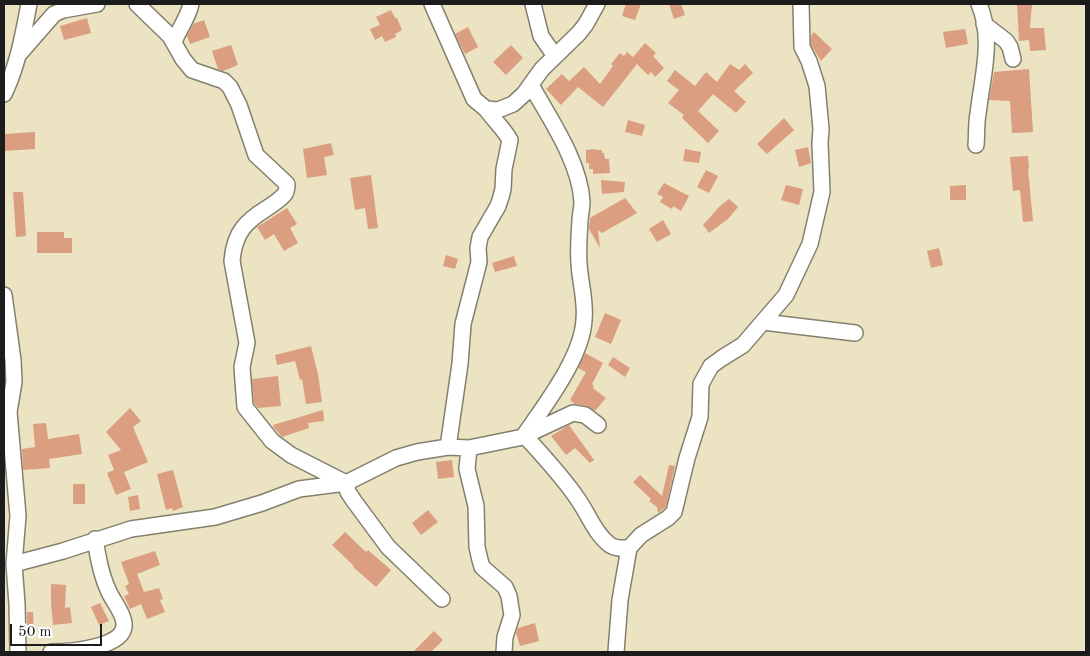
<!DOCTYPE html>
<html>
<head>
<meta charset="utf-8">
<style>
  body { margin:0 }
  #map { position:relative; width:1090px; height:656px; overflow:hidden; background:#ebe3c1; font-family:"Old Standard TT",serif }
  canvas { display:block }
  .frame { position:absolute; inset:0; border:5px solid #1c1c1c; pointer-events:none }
  .scale { position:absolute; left:10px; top:624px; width:92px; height:22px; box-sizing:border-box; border:2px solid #1c1c1c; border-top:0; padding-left:6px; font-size:15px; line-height:18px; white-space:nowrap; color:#1c1c1c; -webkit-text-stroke:4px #fff; paint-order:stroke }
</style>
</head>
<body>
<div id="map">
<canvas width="1090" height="656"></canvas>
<div class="frame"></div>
<div class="scale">50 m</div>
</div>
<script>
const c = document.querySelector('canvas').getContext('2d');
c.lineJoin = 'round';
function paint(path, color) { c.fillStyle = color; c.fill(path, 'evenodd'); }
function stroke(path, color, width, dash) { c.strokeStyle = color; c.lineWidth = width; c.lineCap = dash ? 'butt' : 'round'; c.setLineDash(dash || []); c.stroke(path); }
paint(new Path2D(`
  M626 4H641L635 20 622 16Z
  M669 4H681L685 15 674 19Z
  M1017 4H1032L1030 28H1044L1046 50 1030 51 1029 40 1019 41Z
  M391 10 395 18H397L402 30 395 34 396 37 385 42 382 36 375 40 370 29 380 25 376 17Z
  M87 18 91 33 64 40 60 26Z
  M204 20 210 37 190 44 187 36 193 24Z
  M468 27 478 47 465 54 455 34Z
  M965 29 968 44 946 48 943 32Z
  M814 32 832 49 821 61 811 45V36Z
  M645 43 656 53 653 56 664 68 655 77 651 72 648 75 637 64 603 107 578 87 561 105 546 89 562 74 569 81 584 67 600 84 613 66 611 64 620 53 624 56 627 52 633 57Z
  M231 45 238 65 223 71 218 69 212 51Z
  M511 45 523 58 506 75 493 62Z
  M730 64 739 70 745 64 753 73 734 91 746 102 736 113 713 94 698 111 719 131 708 143 682 118 684 115 668 103 679 90 667 81 675 70 695 86 706 72 717 82Z
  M1029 69 1033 132 1012 133 1010 101 989 100 994 72Z
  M784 118 794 130 767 154 757 144Z
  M628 120 645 125 642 136 625 132Z
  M35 132V149L4 151V134Z
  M331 143 334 155 324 157 327 175 307 178 303 149Z
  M808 147 811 163 799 167 795 150Z
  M595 149V150H602V153H604L605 159H609L610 173 593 174V169H589V163H586V150Z
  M685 149 701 152 699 163 683 161Z
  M1028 156 1029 168 1028 169 1033 221 1023 222 1020 190 1013 191 1010 157Z
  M706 170 718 176 709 193 697 187Z
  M371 175 378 228 368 229 365 208 355 210 350 178Z
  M601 180 625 182 624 192 602 194Z
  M664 183 689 196 681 211 673 206 672 209 660 202 663 197 657 194Z
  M786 185 803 189 799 205 781 200Z
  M966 185V200H950V186Z
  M13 192H23L26 236 16 237Z
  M625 198 637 213 602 233 598 230 600 248 589 229 590 218Z
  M729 199 738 207 728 219 709 233 703 225 720 206Z
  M287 208 297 224 290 228 298 243 284 251 274 234 265 240 257 227Z
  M663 220 671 234 657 242 649 229Z
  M37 232H64V238H72V253H37Z
  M939 248 943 265 931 268 927 251Z
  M446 255 458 259 455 269 443 266Z
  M514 256 517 266 495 272 492 263Z
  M605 313 621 320 611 344 595 337Z
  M311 346 318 374 322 402 306 404 302 379 300 380 295 361 277 365 275 355Z
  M585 353 603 363 592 384 594 386 593 388 606 398 595 411 587 406 575 404 570 400 586 372 578 368Z
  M613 357 630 368 625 377 608 365Z
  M278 376 281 406 258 408 254 403 252 379Z
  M130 408 141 421 133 427 148 462 124 472 131 489 116 495 107 473 114 470 108 455 121 450 106 432Z
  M323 410 324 421 308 423 309 428 282 437 274 428 273 425Z
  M46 423 48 439 79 434 82 454 49 459 50 468 23 470 22 449 35 447 33 424Z
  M569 425 594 460 590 463 575 448 566 455 551 436Z
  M452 460 454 477 438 479 436 462Z
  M669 465 675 466 666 507 658 513 657 507 649 501 651 499 633 482 640 475 662 496Z
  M173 470 183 507 173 511 172 508 166 510 157 474Z
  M73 484H85V504H73Z
  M138 495 140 509 130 511 128 497Z
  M428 510 438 522 421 535 412 523Z
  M345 532 366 552 368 550 391 570 376 587 353 567 354 566 332 545Z
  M155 551 160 565 137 574 144 592 159 588 163 599 160 600 165 612 147 619 141 604 130 609 124 596 129 594 125 586 129 584 121 562Z
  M51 584 66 585 65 608 70 607 72 623 53 625 51 604Z
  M100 603 109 621 99 625 91 607Z
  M27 612H33L34 636H27Z
  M535 623 539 641 520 646 516 633 518 628Z
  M434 631 443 640 431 652H413Z`), '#db9e80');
const street = new Path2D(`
  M137 4 170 36 183 59 192 70 224 81 230 87 239 105 256 155 287 184C287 188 287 192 284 195 272 208 255 212 243 228 236 237 233 249 232 261L247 343 242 367 245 407 272 441 291 455 346 483 348 492 354 501 388 547 442 599
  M432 4 474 99 486 109 498 110 513 104 524 94 542 69 579 33 586 24 597 4
  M533 4 541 36 555 56
  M984 24 1006 41 1010 47 1013 59
  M174 42C179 29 188 18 191 4
  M20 53 54 14 63 10 97 4
  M4 94C18 65 23 35 29 4
  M976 145C977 135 976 124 978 114 982 78 994 39 979 4
  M4 295 13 360 14 382 9 412 18 516 14 564 17 604 18 652
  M763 322 855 333
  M524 436 573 413 585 415 598 425
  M525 436C543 456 562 476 577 498 588 513 595 534 610 545 616 549 622 548 629 548
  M448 447 460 364 463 324 479 262 478 248 480 237 498 206 501 197 503 189 504 169 510 140C504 129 494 120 486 109
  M469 448 467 469 476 506 477 547 480 560 482 567 505 587 509 596 512 615 505 637 504 652
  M14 564 63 551 131 529 215 517 262 503 299 489 346 483 396 458 417 452 448 447 469 448 523 437C544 406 582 358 584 320 586 300 580 283 579 263 578 250 579 235 580 221 580 215 582 209 582 202 580 162 550 119 531 85
  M51 652C68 652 127 648 124 623 123 612 113 601 109 592 101 575 98 557 95 539
  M616 652 620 600 629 548 641 535 668 518 674 512 687 458 700 417 701 384 711 366 722 358 743 345 786 295 810 244 822 192 820 143 821 129 817 86 809 61 802 47 801 4`);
stroke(street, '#84806e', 18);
stroke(street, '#fff', 15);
</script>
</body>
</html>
